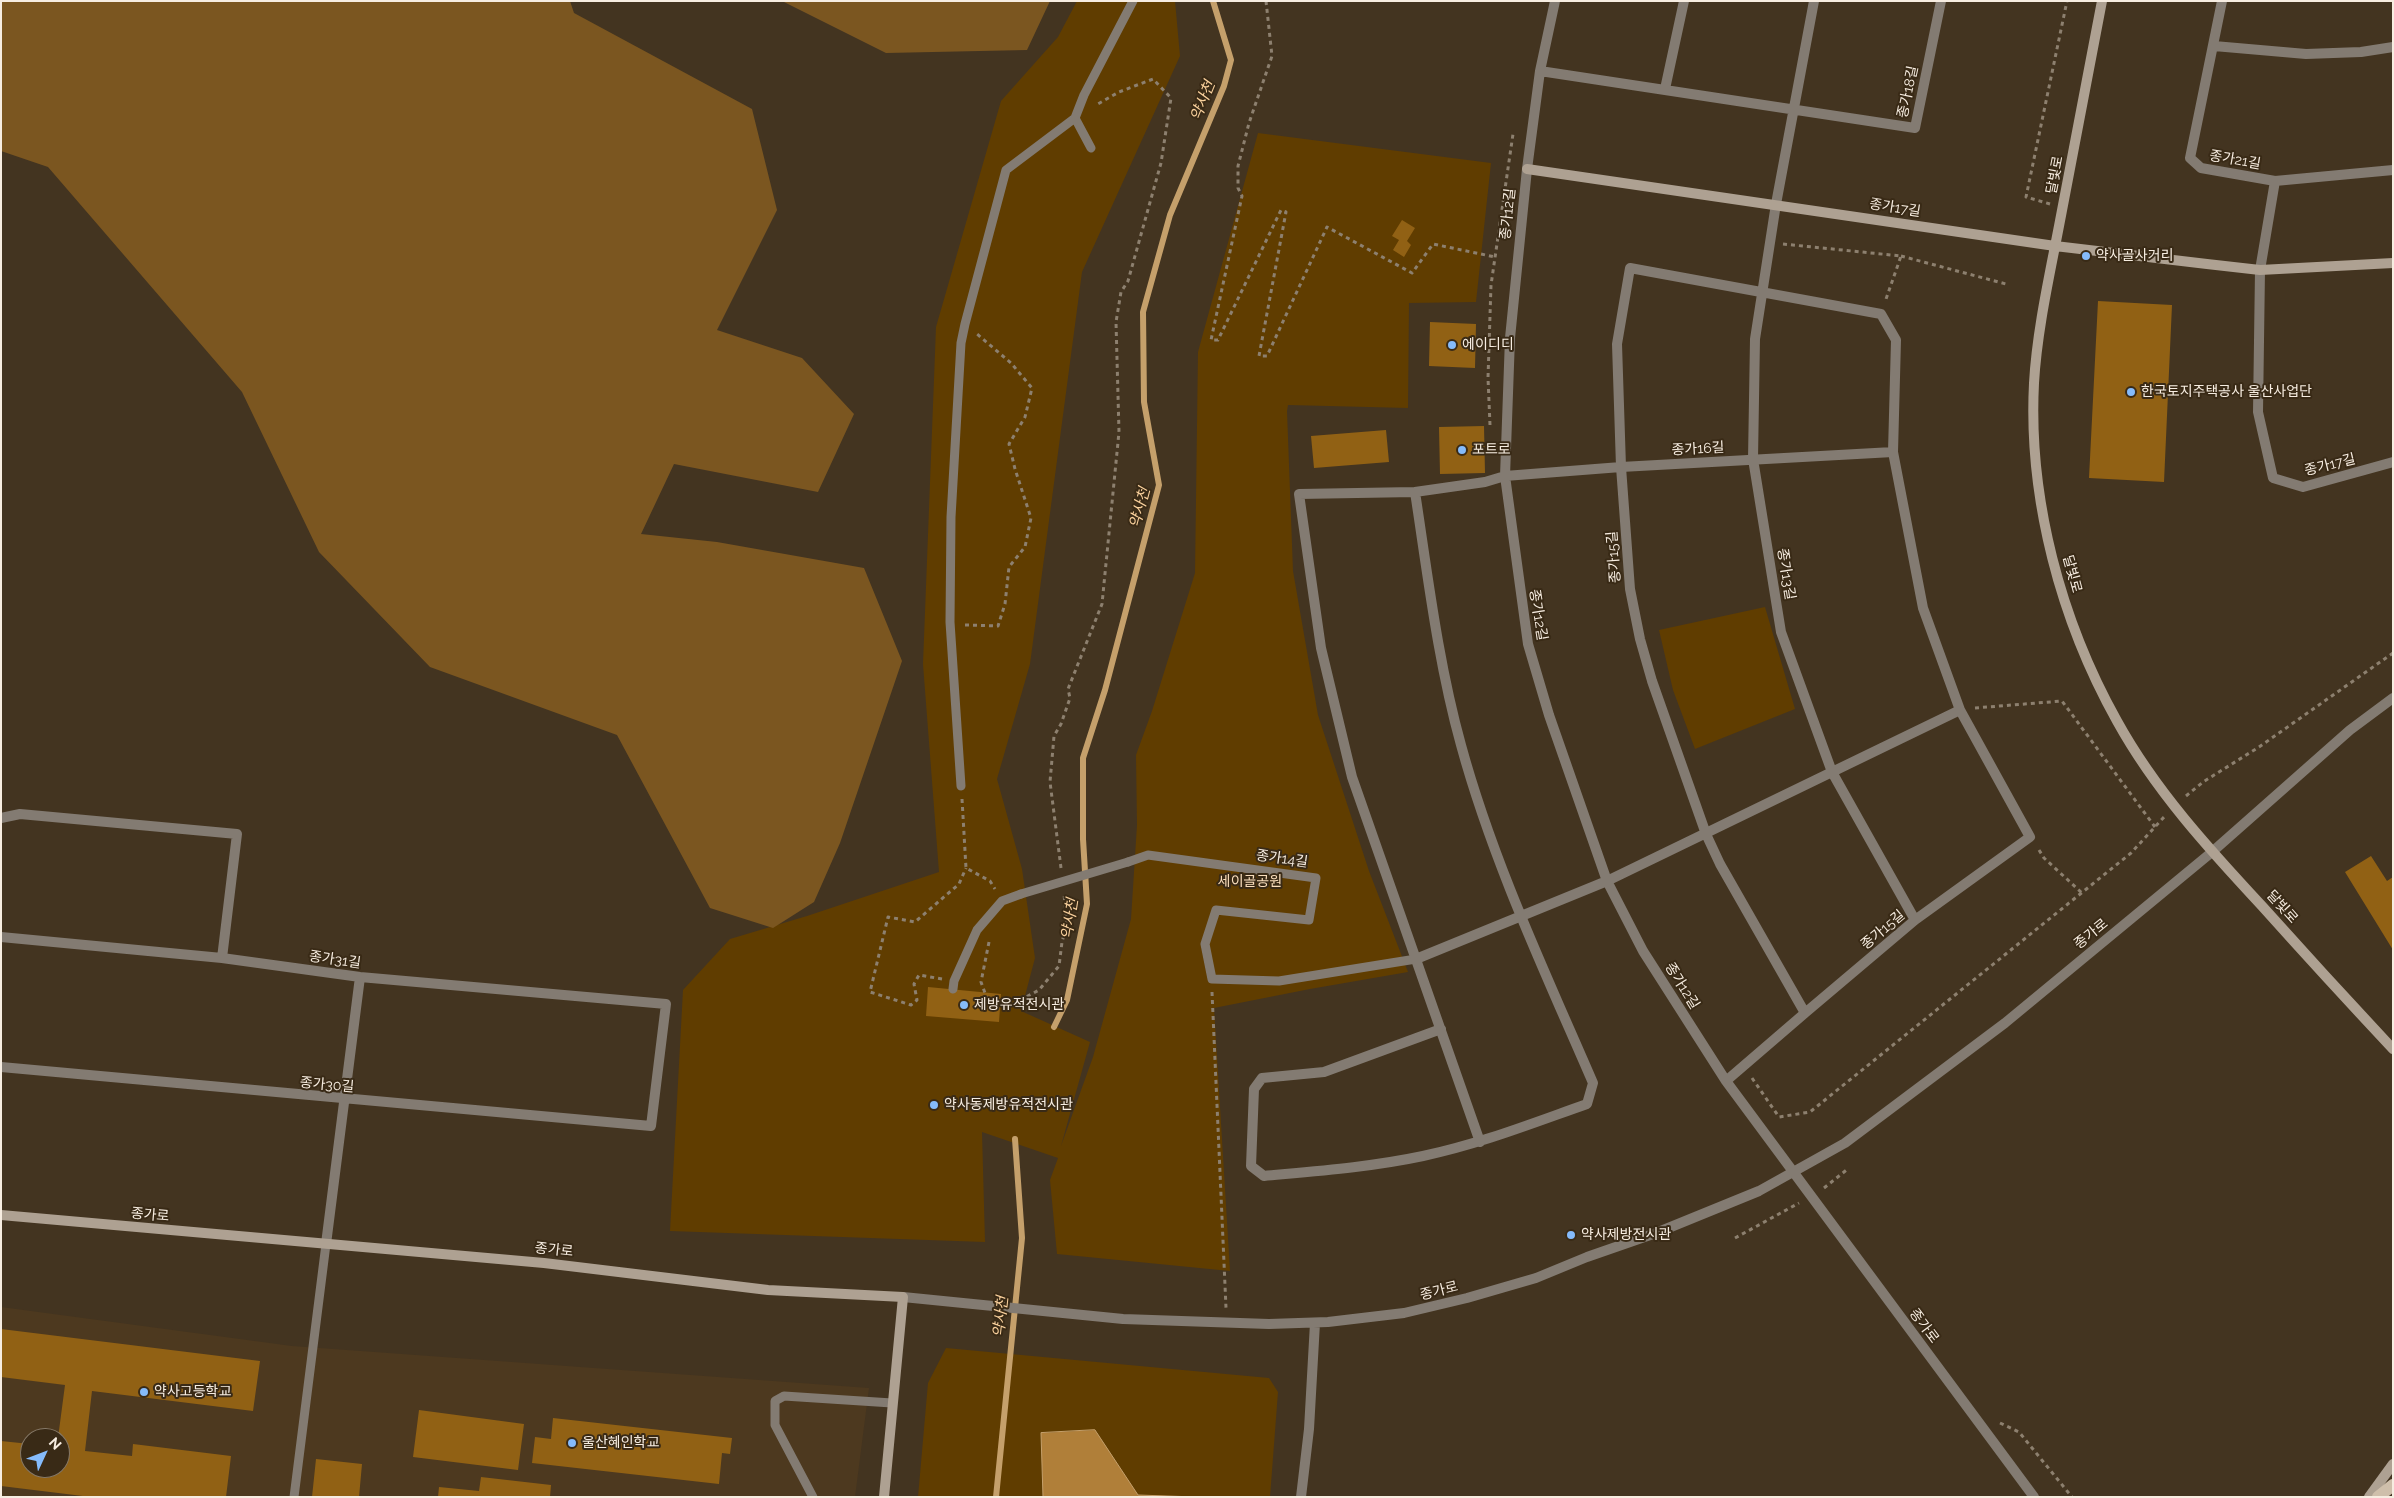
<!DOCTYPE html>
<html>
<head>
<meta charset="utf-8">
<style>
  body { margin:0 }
  #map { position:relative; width:2394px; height:1498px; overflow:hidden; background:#433420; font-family:Raleway,sans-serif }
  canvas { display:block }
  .frame { position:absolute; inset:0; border:2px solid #f7ede1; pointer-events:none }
  .north { position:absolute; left:20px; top:1428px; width:50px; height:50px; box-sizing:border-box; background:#392a16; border:1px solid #857867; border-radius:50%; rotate:47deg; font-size:14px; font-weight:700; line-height:20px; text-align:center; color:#f7ede1 }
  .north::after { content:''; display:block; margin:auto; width:18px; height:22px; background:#85bbfb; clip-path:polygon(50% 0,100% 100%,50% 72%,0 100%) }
</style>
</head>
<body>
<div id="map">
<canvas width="2394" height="1498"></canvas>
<div class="frame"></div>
<div class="north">N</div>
</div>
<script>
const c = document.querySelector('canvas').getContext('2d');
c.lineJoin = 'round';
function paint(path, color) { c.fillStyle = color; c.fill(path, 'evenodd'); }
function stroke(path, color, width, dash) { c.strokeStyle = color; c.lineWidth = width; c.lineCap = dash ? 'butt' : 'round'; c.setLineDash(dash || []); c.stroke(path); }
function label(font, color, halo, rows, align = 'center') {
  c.font = font + ' Raleway,"Noto Sans KR",sans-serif'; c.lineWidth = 4; c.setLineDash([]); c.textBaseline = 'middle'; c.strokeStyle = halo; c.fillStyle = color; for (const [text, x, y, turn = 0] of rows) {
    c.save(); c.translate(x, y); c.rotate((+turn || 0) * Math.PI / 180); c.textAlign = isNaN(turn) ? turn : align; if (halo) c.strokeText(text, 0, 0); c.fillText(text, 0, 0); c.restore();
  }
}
paint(new Path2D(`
  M1 1307 292 1346 869 1388 855 1497H1ZM30 1438H60V1468H30Z`), '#4d391f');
paint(new Path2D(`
  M1077 1H1175L1180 56 1082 272 1030 664 997 779 1022 869 1035 958 1021 1011 1090 1042 1061 1146 1093 1057 1131 919 1137 825 1136 755 1152 711 1195 573 1198 352 1258 133 1491 163 1476 302 1409 303 1408 408 1288 405 1287 411 1293 571 1318 715 1369 871 1408 972 1310 989 1214 1008 1230 1271 1057 1254 1050 1180 1058 1158 982 1132 985 1242 670 1231 683 990 730 939 807 916 939 872 923 664 936 327 1001 101 1058 37Z
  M1765 607 1795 709 1695 749 1673 690 1659 630Z
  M946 1348 1269 1378 1278 1392 1270 1497H918L928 1383Z`), '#603d00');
paint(new Path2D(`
  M1 1H570L574 13 752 109 777 210 717 330 802 358 854 414 818 492 674 464 641 534 717 542 864 568 902 661 840 843 814 902 773 928 710 908 617 735 430 667 319 552 242 392 48 167 1 151Z
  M782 1H1050L1027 50 886 53Z`), '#7b5620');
const water = new Path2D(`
  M1095 1430 1138 1495 1196 1497H1043L1041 1433Z`);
paint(water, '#b07f39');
stroke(water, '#c5a06b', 1);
stroke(new Path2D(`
  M1054 1027 1067 1000 1087 904 1083 839V758L1105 690 1159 485 1144 402 1143 312 1170 215 1224 86 1231 60 1213 1
  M996 1497 1022 1238 1015 1139`), '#c5a06b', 6);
paint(new Path2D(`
  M1402 220 1415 228 1407 241 1411 245 1404 257 1393 250 1399 240 1392 236Z
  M2098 301 2172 305 2164 482 2089 478Z
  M1430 322 1476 324 1475 368 1429 366Z
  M1484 426 1485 473 1440 474 1439 427Z
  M1386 430 1389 462 1314 468 1311 436Z
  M2371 856 2387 881 2393 877V950L2345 872Z
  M928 987 1001 994 999 1022 926 1016Z
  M1 1329 260 1361 253 1411 92 1391 85 1451 132 1456 133 1444 231 1456 226 1497H91L1 1486V1441L30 1444V1468H60V1438H58L65 1385 1 1377Z
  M419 1410 524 1424 518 1470 413 1457Z
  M553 1418 732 1438 730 1454 722 1453 719 1484 532 1463 535 1437 551 1439Z
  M316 1459 362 1464 359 1497H312Z
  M481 1477 551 1485 550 1497H438L439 1487 479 1491Z`), '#916114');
stroke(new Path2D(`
  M1266 1 1272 56 1249 123 1238 166V188L1242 196 1211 340H1218L1281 210 1286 212 1259 356H1267L1327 227 1412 273 1433 244 1495 257
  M2050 204 2026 197 2067 1
  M1783 244 1901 256 1885 302
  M1901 256 2006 284
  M1490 425 1488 378 1491 285 1513 134
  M965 625 998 626 1005 604 1009 567 1025 547 1031 518 1015 469 1009 444 1025 417 1032 388 1011 363 977 334
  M1975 708 2062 701 2155 827
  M2186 796 2203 782 2259 747 2393 653
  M962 799 966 868 990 881 995 889
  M2039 850 2044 858 2082 893
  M1061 868 1050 782 1054 736 1061 724 1070 698 1068 689 1102 604 1119 432 1116 322 1121 292 1128 281 1161 163 1171 98 1153 79 1119 92 1096 105
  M989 942 981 982 989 1004H1013L1039 990 1059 966 1062 942 1067 924 1064 894
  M942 979 919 975 914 984 917 1000 911 1005 870 992 888 917 915 922 959 884 966 868
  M1212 992 1226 1308
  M1752 1078 1779 1117 1810 1112 2131 853 2165 816
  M1824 1188 1849 1168
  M1735 1238 1799 1203
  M2000 1423 2019 1432 2072 1497`), '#8d806f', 3, [4, 4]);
stroke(new Path2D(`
  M1075 118 1091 148
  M961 786 950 622 951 517 961 343 965 324 1006 170 1075 118 1084 95 1133 1
  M1128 862 1148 855 1316 878 1309 920 1216 910 1205 944 1212 979 1279 981 1416 959
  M953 989 954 981 977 930 1002 901 1021 894
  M294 1497 326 1244
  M813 1497 775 1425V1401L784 1396 892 1403`), '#837b72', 9);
stroke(new Path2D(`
  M1555 1 1540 71 1527 169 1510 338 1505 476 1528 644 1549 715 1607 881 1643 951 1726 1081 2034 1497
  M1814 1 1776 204 1755 339 1753 459 1781 632 1832 772 1915 920
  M2222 1 2190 158 2201 168 2275 181 2393 170
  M2214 46 2306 54 2361 52 2393 47
  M1540 71 1915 128 1941 1
  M1665 89 1684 1
  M2275 181 2260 270 2258 412 2273 478 2303 487 2393 462
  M1630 268 1881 314 1896 340 1893 452 1923 608 1960 710 2030 837 1915 920 1805 1013 1720 864 1706 834 1652 681 1640 639 1630 589 1621 467 1617 344Z
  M1415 492 1485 482 1505 476 1621 467 1893 452
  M1 818 20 814 237 834 222 958
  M1 937 222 958 360 977 666 1004 651 1126 1 1067
  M1416 959 1607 881 1960 710
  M1441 1029 1324 1072 1262 1078 1254 1089 1251 1166 1264 1176C1318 1171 1371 1167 1423 1156 1480 1144 1533 1123 1587 1104L1593 1083C1545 972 1493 862 1461 745 1438 662 1428 577 1415 492L1299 494 1321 648 1352 777 1480 1142
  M1726 1081 1805 1013
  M326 1244 360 977
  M903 1297 1123 1319 1269 1324 1328 1322 1404 1313 1467 1298 1536 1278 1587 1257 1656 1233 1759 1191 1845 1143 2005 1023 2212 852 2350 730 2393 698
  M1301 1497 1309 1429 1315 1323`), '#837b72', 10);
stroke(new Path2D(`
  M2102 1C2088 76 2074 151 2059 226 2049 278 2037 331 2034 383 2028 499 2061 621 2117 721 2155 790 2209 849 2262 906 2305 954 2349 1002 2393 1049
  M1527 169 2055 246 2207 264 2260 270 2393 263
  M1 1215 544 1263 768 1290 903 1297 884 1497
  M2369 1497 2393 1464`), '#aea192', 10);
stroke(new Path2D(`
  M2378 1497 2393 1485`), '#cfbfab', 12);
stroke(new Path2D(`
  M1021 894 1128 862`), '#837b72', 9);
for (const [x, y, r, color] of [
  [2086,256,5,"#85bbfb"],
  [1452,345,5,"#85bbfb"],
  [2131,392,5,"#85bbfb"],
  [1462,450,5,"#85bbfb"],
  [964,1005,5,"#85bbfb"],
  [934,1105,5,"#85bbfb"],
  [1571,1235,5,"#85bbfb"],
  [144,1392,5,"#85bbfb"],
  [572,1443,5,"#85bbfb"]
]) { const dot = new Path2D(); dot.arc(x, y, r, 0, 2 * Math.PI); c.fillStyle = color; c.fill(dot); stroke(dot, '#392a16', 2); }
label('14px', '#f7ede1', '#392a16', [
  ["종가18길",1908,92,-78],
  ["종가21길",2235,160,10],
  ["달빛로",2055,175,-79],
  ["종가17길",1895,208,9],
  ["종가12길",1508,214,-84],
  ["종가16길",1698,449,-3],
  ["종가17길",2330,465,-14],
  ["종가15길",1614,557,-94],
  ["종가13길",1786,574,81],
  ["달빛로",2072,574,75],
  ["종가12길",1538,615,81],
  ["종가14길",1282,859,8],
  ["달빛로",2282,907,48],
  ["종가15길",1883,930,-40],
  ["종가로",2091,934,-39],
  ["종가31길",335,960,8],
  ["종가12길",1682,986,58],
  ["종가30길",327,1085,5],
  ["종가로",150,1215,5],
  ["종가로",554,1250,6],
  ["종가로",1439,1291,-14],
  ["종가로",1924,1326,53]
]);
label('14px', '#f7ede1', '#392a16', [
  ["약사골사거리",2096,256],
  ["에이디디",1462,345],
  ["한국토지주택공사 울산사업단",2141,392],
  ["포트로",1472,450],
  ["제방유적전시관",974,1005],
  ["약사동제방유적전시관",944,1105],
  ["약사제방전시관",1581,1235],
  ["약사고등학교",154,1392],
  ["울산혜인학교",582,1443]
], 'left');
label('14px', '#fadebc', '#392a16', [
  ["세이골공원",1250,882]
]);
label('italic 15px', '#fad19d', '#392a16', [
  ["약사천",1203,101,-68],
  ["약사천",1140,508,-75],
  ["약사천",1070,919,-81],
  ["약사천",1001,1317,-84]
]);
</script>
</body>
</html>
